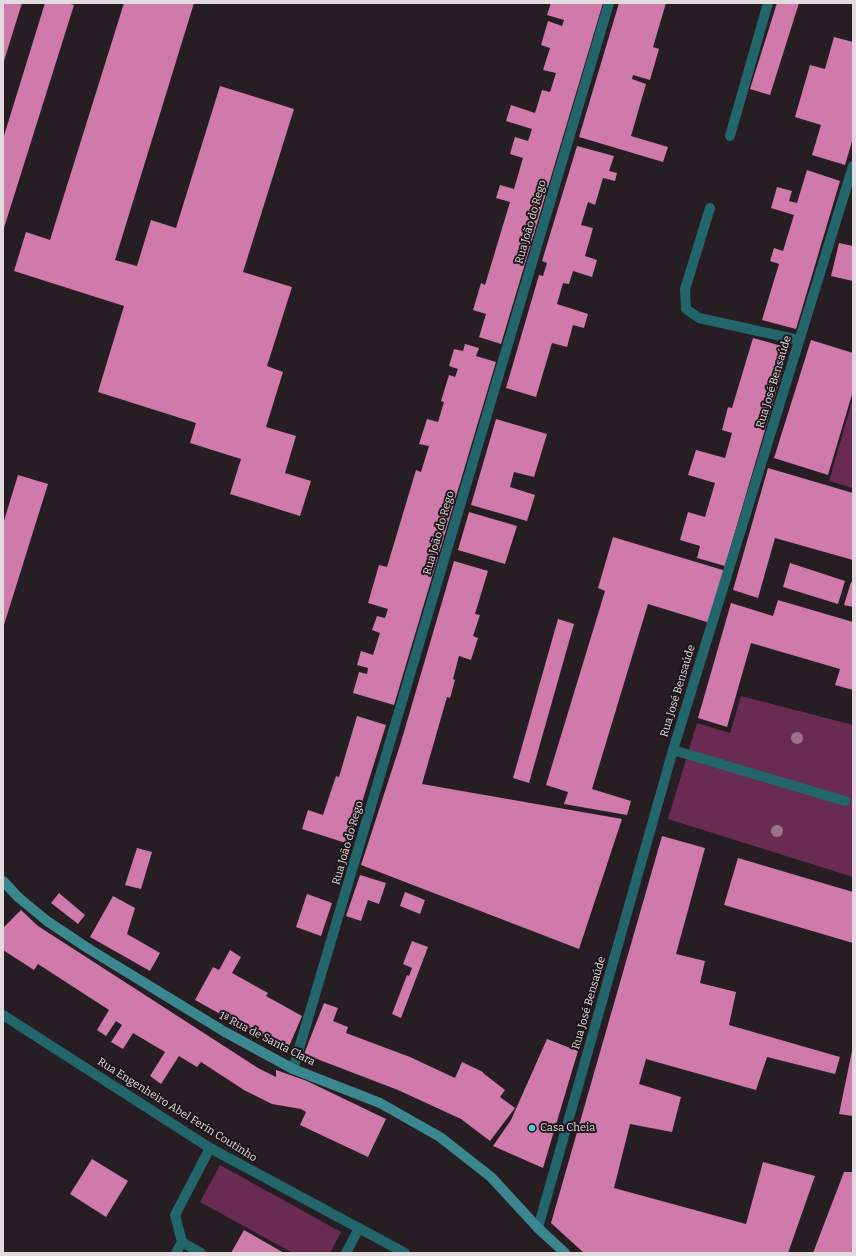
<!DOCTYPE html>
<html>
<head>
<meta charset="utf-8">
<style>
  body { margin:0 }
  #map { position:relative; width:856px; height:1256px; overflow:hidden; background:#271e23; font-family:Bitter,serif }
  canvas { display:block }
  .frame { position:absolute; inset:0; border:4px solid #e1dbde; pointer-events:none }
</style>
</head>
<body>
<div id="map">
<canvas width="856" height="1256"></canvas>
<div class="frame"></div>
</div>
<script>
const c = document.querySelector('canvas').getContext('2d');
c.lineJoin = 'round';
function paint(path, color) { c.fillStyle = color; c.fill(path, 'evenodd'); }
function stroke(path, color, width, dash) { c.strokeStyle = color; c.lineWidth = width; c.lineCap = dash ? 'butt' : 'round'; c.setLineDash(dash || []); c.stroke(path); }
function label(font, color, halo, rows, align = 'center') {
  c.font = font + ' Bitter,serif'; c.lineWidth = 4; c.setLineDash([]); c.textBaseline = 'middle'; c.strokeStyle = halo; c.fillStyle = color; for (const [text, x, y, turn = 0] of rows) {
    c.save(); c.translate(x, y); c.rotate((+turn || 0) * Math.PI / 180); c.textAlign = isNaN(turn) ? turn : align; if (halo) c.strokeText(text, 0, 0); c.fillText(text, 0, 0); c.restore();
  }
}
paint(new Path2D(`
  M853 398V488L829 481Z
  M741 696 853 725V877L668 819 697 723 730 733Z
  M220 1165 341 1232 330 1253H293L200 1202Z`), '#6a2b52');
paint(new Path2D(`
  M3 3H22L3 64Z
  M45 3H67L74 5 3 231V139Z
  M124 3H194L115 260 137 266 151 220 176 228 220 86 294 109 243 272 292 287 267 366 283 372 266 427 296 436 285 473 311 481 300 516 230 494 241 459 190 443 196 423 98 392 124 306 14 271 26 232 50 240Z
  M551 3H603L501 344 479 337 486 314 473 310 481 283 485 285 510 202 496 198 500 185 514 189 523 158 510 154 515 137 528 141 532 129 506 121 511 105 535 113 542 90 550 92 556 73 543 70 550 48 541 45 548 21 562 26 564 20 547 15Z
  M619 3H666L653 47 659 49 650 80 633 75 632 79 646 84 631 136 668 147 663 162 579 137Z
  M777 3H799L770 95 750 89Z
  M834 37 853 42V138L845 165 812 155 821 125 795 117 810 65 825 69Z
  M577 146 614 156 609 171 617 173 615 181 603 178 595 205 588 202 581 225 593 228 585 256 597 260 592 277 573 271 569 284 563 283 557 304 588 314 584 328 573 325 567 347 552 343 536 397 506 388 539 275 543 276 547 263 542 261Z
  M807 170 840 181 796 329 762 320 779 264 770 261 774 248 783 251 794 215 771 208 777 187 792 191 789 201 797 203Z
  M839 243 853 246V281L831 276Z
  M753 338 789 348 725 566 697 558 700 546 680 540 688 512 705 517 715 483 688 475 696 450 725 458 732 433 722 430 728 407 732 408Z
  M811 340 853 353V391L828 475 774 458Z
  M465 344 479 348 476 356 496 362 394 705 353 693 359 672 367 674 368 668 357 665 361 651 373 655 380 633 372 630 377 616 385 618 388 609 368 603 379 565 387 567 416 470 421 472 429 446 419 444 427 419 438 422 444 402 441 401 449 375 455 377 458 369 449 366 454 349 463 351Z
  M496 419 547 434 534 477 514 472 510 487 535 495 527 521 471 505Z
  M768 468 853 493V560L775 538 758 598 733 590Z
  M18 475 48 484 3 628V524Z
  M469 512 517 526 505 564 458 550Z
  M613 537 726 571 710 623 648 604 592 789 631 801 627 815 564 804 568 792 546 785 605 591 598 588Z
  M454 561 488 571 475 614 480 615 473 636 478 638 471 660 459 656 453 679 455 680 450 698 447 697 422 784 622 819 579 949 361 865 401 742Z
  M790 563 845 581 838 604 783 587Z
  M851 582 853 583V607L844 605Z
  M778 600 853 622V690L835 685 840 669 751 643 727 727 698 718 731 603 773 616Z
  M558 619 574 624 529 783 513 778Z
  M357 716 386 725 349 844 302 829 308 810 323 815 336 776 339 777Z
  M662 836 705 848 676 954 705 961 700 983 736 992 729 1025 840 1057 835 1074 767 1057 756 1090 646 1059 639 1084 681 1097 672 1132 630 1124 614 1188 746 1224 763 1162 815 1176 788 1253H584L551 1223Z
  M137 848 152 852 141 889 125 885Z
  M738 858 853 892V943L724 905Z
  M360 875 386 883 379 904 368 900 361 921 346 916Z
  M405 892 425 900 420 914 400 906Z
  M59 893 85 915 78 924 51 903Z
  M307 894 332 903 321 936 296 927Z
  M113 896 135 908 127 934 160 953 150 971 90 937Z
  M21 910 38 926 258 1068 276 1077V1070L307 1081 386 1119 368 1157 300 1125 306 1112 301 1109 272 1104 244 1090 201 1062 197 1067 179 1056 161 1084 150 1076 165 1052 133 1033 123 1049 111 1042 122 1025 116 1021 106 1036 97 1030 109 1010 38 964 34 970 3 950V928Z
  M412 941 428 947 401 1018 392 1014 407 975 409 976 412 968 403 964Z
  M230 950 241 957 232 973 268 993 266 996 302 1016 287 1051 195 1000 213 967 219 970Z
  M324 1003 338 1008 333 1021 348 1027 346 1033 410 1057 455 1078 462 1062 483 1072V1073L505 1090 500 1097 515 1108 490 1141 461 1119 398 1090 304 1054Z
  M547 1039 578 1051 543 1168 493 1146 511 1120Z
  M852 1051H853V1116L839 1114Z
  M92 1159 128 1181 106 1217 70 1194Z
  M844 1172H853V1253H813Z
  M244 1230 284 1253H231Z`), '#d079ab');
stroke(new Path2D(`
  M730 136 768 3
  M710 208 685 289 686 309 699 318 799 340
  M673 750 845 801
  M176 1253 182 1242
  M201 1253 182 1242 175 1215 210 1148
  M346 1253 359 1228`), '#22656b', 10);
stroke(new Path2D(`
  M3 1015 210 1148 405 1253
  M293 1069 609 3
  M538 1228 673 750 853 166`), '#22656b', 10);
stroke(new Path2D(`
  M3 881 18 897 47 921 89 949 225 1032 293 1069 380 1103 440 1137 491 1177 538 1228 565 1253`), '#3b878f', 10);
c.fillStyle = '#9c7289';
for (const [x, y] of [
  [797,738],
  [777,831]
]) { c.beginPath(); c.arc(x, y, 6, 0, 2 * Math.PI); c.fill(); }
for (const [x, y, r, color] of [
  [532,1128,4,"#52cbd7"]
]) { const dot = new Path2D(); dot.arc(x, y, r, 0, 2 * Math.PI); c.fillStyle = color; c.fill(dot); stroke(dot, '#1d1519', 1.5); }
label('11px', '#e1dbde', '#1d1519', [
  ["Rua João do Rego",531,222,-74],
  ["Rua José Bensaúde",774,382,-73],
  ["Rua João do Rego",439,533,-74],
  ["Rua José Bensaúde",678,691,-73],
  ["Rua João do Rego",348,843,-74],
  ["Rua José Bensaúde",589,1003,-74],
  ["1ª Rua de Santa Clara",267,1039,27],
  ["Rua Engenheiro Abel Ferin Coutinho",177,1110,32]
]);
label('11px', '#e1dbde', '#1d1519', [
  ["Casa Cheia",540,1128]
], 'left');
</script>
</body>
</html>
